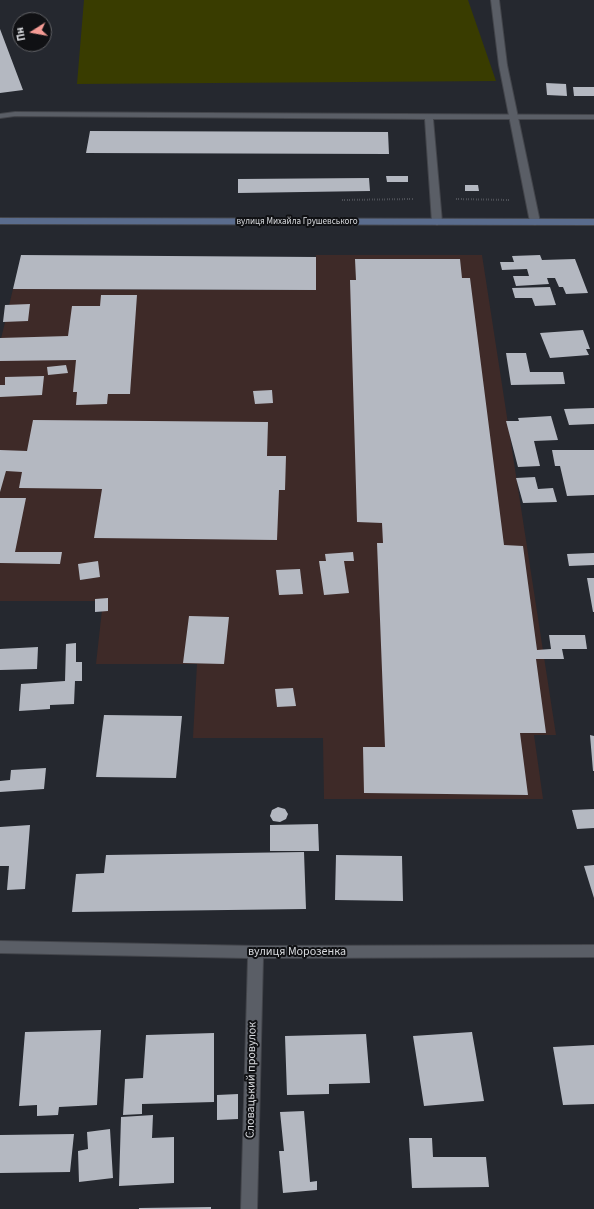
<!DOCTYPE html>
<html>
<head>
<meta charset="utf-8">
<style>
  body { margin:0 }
  #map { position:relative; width:594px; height:1209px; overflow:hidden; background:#25282f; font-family:"Source Sans 3",sans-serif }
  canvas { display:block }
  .north { position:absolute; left:12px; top:12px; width:40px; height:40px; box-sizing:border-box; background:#101114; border:1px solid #606165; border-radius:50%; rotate:259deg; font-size:11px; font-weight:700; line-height:16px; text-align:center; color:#d8dade }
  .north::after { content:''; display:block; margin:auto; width:14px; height:18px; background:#f59c95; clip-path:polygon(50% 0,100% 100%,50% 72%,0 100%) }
</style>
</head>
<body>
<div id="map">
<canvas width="594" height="1209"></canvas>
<div class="north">Пн</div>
</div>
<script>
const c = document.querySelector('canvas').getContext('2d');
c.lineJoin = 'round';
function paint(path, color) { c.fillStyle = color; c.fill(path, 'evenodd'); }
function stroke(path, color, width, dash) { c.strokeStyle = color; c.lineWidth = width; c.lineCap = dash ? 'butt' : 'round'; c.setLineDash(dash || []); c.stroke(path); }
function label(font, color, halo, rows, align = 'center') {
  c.font = font + ' "Source Sans 3",sans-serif'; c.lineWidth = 4; c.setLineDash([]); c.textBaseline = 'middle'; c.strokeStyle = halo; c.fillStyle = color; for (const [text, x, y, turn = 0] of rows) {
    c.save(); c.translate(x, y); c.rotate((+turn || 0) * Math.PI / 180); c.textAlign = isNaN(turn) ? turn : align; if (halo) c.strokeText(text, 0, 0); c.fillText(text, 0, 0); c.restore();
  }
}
paint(new Path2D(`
  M316 255H482L556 735H534L543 799H324L323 738H193L197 664H96L103 601H0V343L13 289 316 290Z`), '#3e2a28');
paint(new Path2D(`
  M84 0H468L496 81 77 84Z`), '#393c00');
paint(new Path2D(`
  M0 29 23 90 0 93Z
  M546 83 566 84 567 96 547 95Z
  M573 87H594V96H574Z
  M90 131 388 132 389 154 86 153Z
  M386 176H408V182H387Z
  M369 178 370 191 238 193V179Z
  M465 185H478L479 191H465Z
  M21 255 316 257V290L13 289Z
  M540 255 542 260 575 259 588 293 566 294 563 287H559L555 278H547L549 284 516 286 513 276H529L527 269 502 270 500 262H514L512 256Z
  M355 259H460L462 278H470L504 545 523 546 537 650 551 649 549 635H585L587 649H562L564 659H536L546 733H520L528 795 364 793 363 747H385L377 543H383L382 523 357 522 350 280H356Z
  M550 287 556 305 535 306 532 298H515L512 288Z
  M101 295H137L130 394H108L107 404 76 405 77 392H73L76 360 0 361V338L68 336 72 306H100Z
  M30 304 28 321 3 322 5 305Z
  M583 330 590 349H586L589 355 550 358 540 333Z
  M506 353H526L530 372H563L565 384 511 385Z
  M66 365 68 373 48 375 47 367Z
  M44 376 42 395 0 397V385H5V377Z
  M272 390 273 403 255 404 253 391Z
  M594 408V424L569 425 564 409Z
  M551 416 558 440 534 441 540 466 518 467 506 421H519L518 418Z
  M33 420 268 422 267 456H286L285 490H279L277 540 94 538 102 489 19 488 22 472 6 471 0 492V450L27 451Z
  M552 450H594V495L567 496 560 466H555Z
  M535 477 538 489 553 488 557 502 523 503 516 478Z
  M0 498H26L15 552H62L60 564 0 563Z
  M353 552 354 561H344L349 593 324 595 319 561H326L325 554Z
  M594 553V565L569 566 567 554Z
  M98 561 100 577 80 580 78 564Z
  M300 569 303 594 279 595 276 570Z
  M587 578H594V612H593Z
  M108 598V611L95 612V599Z
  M189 616 229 617 224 664 183 663Z
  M76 643V662H82V681H75L74 704 50 705V709L19 711 21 684 65 681 66 644Z
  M38 647 37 669 0 670V649Z
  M293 688 296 706 277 707 275 689Z
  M104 715 182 716 176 778 96 777Z
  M590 735 594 736V771H593Z
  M46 768 44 789 0 792V781L10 780 11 770Z
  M278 807 285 809 288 814 286 819 280 822 273 821 270 816 272 810Z
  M594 809V828L577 829 572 810Z
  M318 824 319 851H270V825Z
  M30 825 25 889 7 890 9 866H0V827Z
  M304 852 306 909 72 912 76 874 104 873 106 855Z
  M336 855 402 856 403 901 335 900Z
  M594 865V898L584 866Z
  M101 1030 97 1105 59 1107 58 1115 37 1116V1105L19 1106 25 1032Z
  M472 1032 484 1101 424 1106 413 1036Z
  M214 1033V1102L142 1104V1114L123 1115 125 1079 143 1078 146 1035Z
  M366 1034 370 1083 329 1084V1094L287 1095 285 1036Z
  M594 1045V1104L563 1105 553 1047Z
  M238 1094V1119L217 1120V1095Z
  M304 1111 310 1182 317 1181V1190L283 1193 279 1151H284L280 1112Z
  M153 1115 152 1138 174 1137V1183L119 1186 121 1117Z
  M110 1129 113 1178 79 1182 78 1151 88 1149 87 1132Z
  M74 1134 70 1172 0 1173V1135Z
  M409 1138H432L433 1157H486L489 1187 412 1188Z
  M211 1207V1209H139V1208Z`), '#b4b8c1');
const service = new Path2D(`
  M15 112 594 115V119H433L442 222 437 225 432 222 425 119 15 116 0 118V114Z`);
const minor = new Path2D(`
  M491 0H499L507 65 540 222 535 225 530 222 499 65Z
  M0 941 256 946 594 945V957L263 958 257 1209H241L248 958 0 953Z`);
const secondary = new Path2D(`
  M0 218 594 219V225L0 224Z`);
stroke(service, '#43454b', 2);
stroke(minor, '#43454b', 2);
stroke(secondary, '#43454b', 2);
stroke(new Path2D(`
  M456 199 509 200
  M342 200 413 199`), '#787a80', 2, [0.5, 2]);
paint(service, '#5a5e66');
paint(minor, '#5a5e66');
paint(secondary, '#5a6c8d');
label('9px', '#d8dade', '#101114', [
  ["вулиця Михайла Грушевського",297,222]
]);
label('12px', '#d8dade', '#101114', [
  ["вулиця Морозенка",297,952],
  ["Словацький провулок",252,1080,-89]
]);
</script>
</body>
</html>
